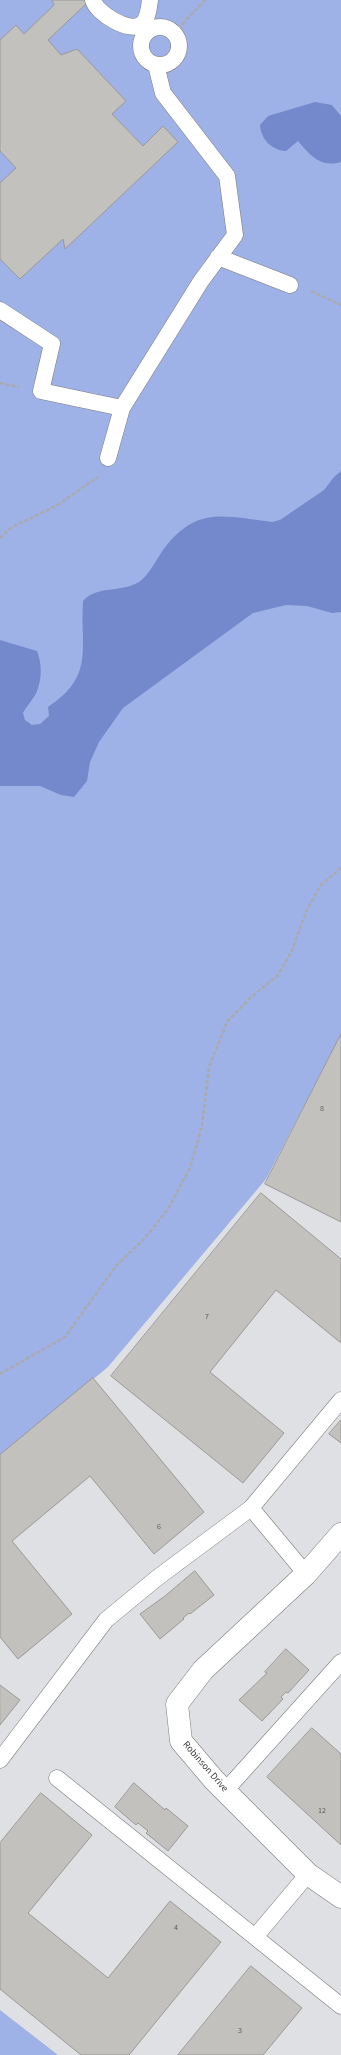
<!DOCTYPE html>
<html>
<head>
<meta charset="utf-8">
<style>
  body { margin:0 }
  canvas { display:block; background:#dfe0e3 }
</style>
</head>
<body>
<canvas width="341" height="2055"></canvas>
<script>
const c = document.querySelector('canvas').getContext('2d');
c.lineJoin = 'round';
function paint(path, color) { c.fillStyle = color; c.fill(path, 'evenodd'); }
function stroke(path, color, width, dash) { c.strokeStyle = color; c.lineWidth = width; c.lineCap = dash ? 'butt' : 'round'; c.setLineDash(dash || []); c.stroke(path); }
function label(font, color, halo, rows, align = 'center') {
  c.font = font + ' "Source Sans 3",sans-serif'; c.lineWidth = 3; c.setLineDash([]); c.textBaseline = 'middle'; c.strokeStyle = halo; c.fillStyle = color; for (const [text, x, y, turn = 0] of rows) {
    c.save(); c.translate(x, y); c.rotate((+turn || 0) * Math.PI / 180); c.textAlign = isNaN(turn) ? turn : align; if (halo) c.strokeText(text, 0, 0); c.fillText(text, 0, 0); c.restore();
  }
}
paint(new Path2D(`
  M0 0H341V1035L266 1179 108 1367 0 1456Z
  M0 2010 58 2055H0Z`), '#9fb2e7');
paint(new Path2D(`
  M315 102 332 105 341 116V162C320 168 310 155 298 141L286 151C271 150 261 139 260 125L268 116Z
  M341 471V612L332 613 307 606 286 605 253 613 123 708 99 742 90 762 87 781 74 797 61 795 40 786H0V640L37 651C42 664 42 678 37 691 34 699 27 705 23 713L25 720 32 725 40 724 49 716 48 707C95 676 80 649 83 601 97 585 121 593 139 582 149 575 156 560 163 550 196 506 223 516 272 522L280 520 324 490 334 477Z`), '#7389cc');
const building = new Path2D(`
  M52 0H86L88 2 48 40 61 55 77 49 126 101 112 114 143 146 163 126 178 142 65 249 63 239 20 279 0 259V183L16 168 0 151V40L16 25 24 34 54 5Z
  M341 1034V1222L265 1184Z
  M261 1193 341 1259V1343L276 1290 210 1372 284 1433 243 1483 111 1376Z
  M93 1378 204 1512 154 1554 90 1476 12 1541 72 1614 18 1659 0 1637V1455Z
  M341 1420V1443L329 1434Z
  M195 1571 214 1595 190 1614 189 1613 183 1618 184 1619 160 1639 140 1614 165 1596Z
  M286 1649 309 1670 288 1693 286 1692 281 1697 283 1699 262 1721 239 1700 267 1673 265 1672Z
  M0 1685 20 1700 0 1725Z
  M312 1728 341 1754V1845L267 1777Z
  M134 1783 165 1810 166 1808 188 1826 168 1851 146 1833 148 1831 138 1823 136 1825 115 1807Z
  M41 1793 92 1835 28 1913 108 1978 170 1901 221 1942 129 2055H81L0 1989V1843Z
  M251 1966 302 2008 263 2055H178Z`);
paint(building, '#c2c1be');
stroke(building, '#9b9997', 1);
const service = new Path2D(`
  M93 0C96 13 130 34 142 24 148 19 149 7 150 0
  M141 46a19 19 0 1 1 38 0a19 19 0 1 1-38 0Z
  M218 257 290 285
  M0 310 52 344 41 391 122 408
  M108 458 122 408 201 281 235 235 227 176 163 93 156 65
  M251 1508 306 1574
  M0 1760 106 1620 157 1578 251 1508 341 1400
  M57 1778 341 2006
  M225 1791 341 1662
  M255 1937 308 1874`);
const minor = new Path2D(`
  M341 1534 306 1574 203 1670 177 1704 181 1741 214 1780 308 1874 341 1897`);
stroke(service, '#7a7b7e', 17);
stroke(minor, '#7a7b7e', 23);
stroke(new Path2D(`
  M174 33 205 0
  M311 291 341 305
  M0 383 19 387
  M0 538 12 527 56 506 98 477
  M0 1374 65 1337 116 1266 145 1238 168 1209 190 1168 202 1126 209 1067 227 1022 251 997 277 976 291 953 307 909 321 885 341 868`), '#aaaaad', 2.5, [4, 2]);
stroke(service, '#fff', 16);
stroke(minor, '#fff', 22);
label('8px', '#5e5d5e', null, [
  ["8",322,1109],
  ["7",207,1317],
  ["6",159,1527],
  ["12",322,1811],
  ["4",176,1928],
  ["3",240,2031]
]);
label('10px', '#3c3c3e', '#fff', [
  ["Robinson Drive",205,1767,49]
]);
</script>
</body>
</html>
